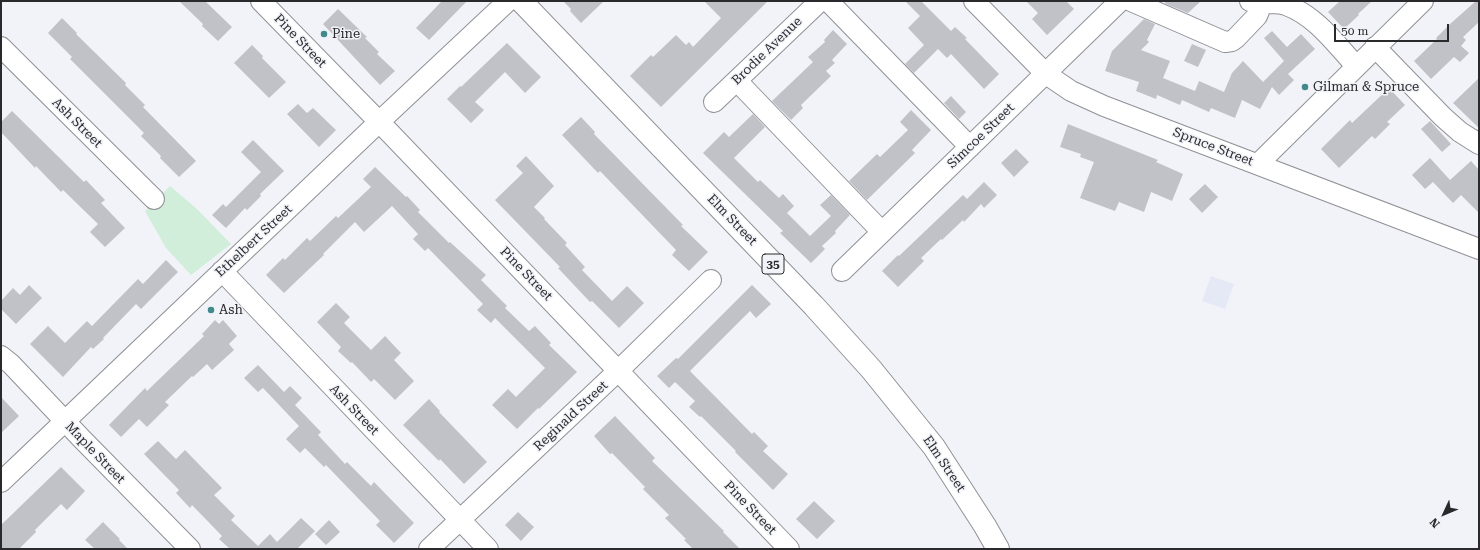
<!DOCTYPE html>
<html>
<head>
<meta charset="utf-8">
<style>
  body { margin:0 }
  #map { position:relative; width:1480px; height:550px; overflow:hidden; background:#f1f3f8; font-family:"Roboto Serif",serif }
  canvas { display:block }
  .frame { position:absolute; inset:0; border:2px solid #2a2a2c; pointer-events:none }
  .north { position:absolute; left:1424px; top:494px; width:40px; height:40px; -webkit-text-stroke:3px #f1f3f8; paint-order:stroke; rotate:226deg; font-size:11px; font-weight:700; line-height:16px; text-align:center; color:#2a2a2c }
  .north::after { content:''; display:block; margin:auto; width:14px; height:18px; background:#2a2a2c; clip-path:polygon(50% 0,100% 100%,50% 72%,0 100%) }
  .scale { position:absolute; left:1334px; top:24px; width:115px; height:18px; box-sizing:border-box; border:2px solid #2a2a2c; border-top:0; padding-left:5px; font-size:12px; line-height:14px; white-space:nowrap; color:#2a2a2c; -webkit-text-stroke:3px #f1f3f8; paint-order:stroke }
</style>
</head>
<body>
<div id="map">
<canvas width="1480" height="550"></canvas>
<div class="frame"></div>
<div class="north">N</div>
<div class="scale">50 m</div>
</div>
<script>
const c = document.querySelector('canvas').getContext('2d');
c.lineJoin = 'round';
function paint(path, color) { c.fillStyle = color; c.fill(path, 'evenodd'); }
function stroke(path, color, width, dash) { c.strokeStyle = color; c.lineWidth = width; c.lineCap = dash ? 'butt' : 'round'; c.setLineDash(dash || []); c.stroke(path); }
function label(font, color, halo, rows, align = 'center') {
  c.font = font + ' "Roboto Serif",serif'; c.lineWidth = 3; c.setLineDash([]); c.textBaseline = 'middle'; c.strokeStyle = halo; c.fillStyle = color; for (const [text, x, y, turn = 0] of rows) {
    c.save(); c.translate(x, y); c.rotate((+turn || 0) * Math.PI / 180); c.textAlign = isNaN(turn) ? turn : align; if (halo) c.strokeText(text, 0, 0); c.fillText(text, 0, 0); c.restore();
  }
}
paint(new Path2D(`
  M1211 276 1234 284 1225 309 1202 301Z`), '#e5e9f6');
paint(new Path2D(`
  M170 186 197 209 231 244 191 275 166 248 145 211Z`), '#d0eed9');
paint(new Path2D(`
  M179 1H205L232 27 218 41 202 26 203 24Z
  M442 1H467L429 40 416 28Z
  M563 1H604L581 23 570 11 571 9Z
  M704 1H768L661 107 630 76 651 55 653 57 676 35 686 45 689 42 693 47 721 18Z
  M905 1H921L951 31 955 27 967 38 965 39 999 74 984 89 951 54 947 58 938 49 914 73 905 64 924 45 908 28 920 16Z
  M1026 1H1066L1074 9 1047 35 1032 19 1038 13Z
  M1164 1H1201L1188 13 1166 4Z
  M1340 1H1372L1358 14 1359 15 1344 29 1328 12Z
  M1476 1H1479V22L1463 37 1466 40 1461 46 1469 53 1460 62 1454 57 1431 79 1414 61 1437 39 1436 38 1450 24Z
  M338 9 367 37 365 38 379 52 377 54 395 71 380 85 323 24Z
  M62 18 77 33 76 34 126 83 125 85 145 105 143 107 196 161 179 177 160 158 161 156 141 136 144 133 70 59 72 57 48 33Z
  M1144 19 1155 24 1147 40 1149 42 1141 50 1170 61 1163 78 1195 91 1199 81 1224 92 1232 73 1243 61 1263 82 1284 61 1264 38 1272 31 1287 47 1301 34 1315 49 1288 74 1294 80 1279 95 1272 87 1260 109 1242 100 1235 118 1211 108 1209 112 1182 100 1180 105 1157 95 1156 99 1136 91 1139 82 1105 71 1112 51Z
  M833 30 847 44 832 60 835 63 826 71 831 76 801 105 803 108 791 120 772 101 813 62 808 57 825 42 824 40Z
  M507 43 541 77 525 93 505 72 475 102 484 110 471 123 447 99 460 86 461 87Z
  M1192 44 1206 50 1198 67 1184 61Z
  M252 45 263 56 262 58 286 82 269 98 234 63Z
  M1479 78V128L1453 103Z
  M1389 88 1405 105 1387 122 1390 124 1375 139 1372 136 1339 168 1321 149 1350 120 1352 123Z
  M951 96 966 112 959 119 944 103Z
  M298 104 307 113 313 108 336 130 319 147 287 114Z
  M911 110 931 130 912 150 915 153 867 200 849 181 877 154 880 157 908 130 900 122Z
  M12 111 84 182 86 180 105 200 101 203 125 228 105 247 90 232 98 224 63 190 61 192 36 166 35 168 1 132V122Z
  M753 114 765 127 734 158 758 182 760 180 779 198 783 194 794 206 787 213 810 236 831 216 820 205 831 195 850 215 835 231 836 233 822 246 825 249 811 263 780 233 783 231 703 153 724 132 729 137Z
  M581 117 595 132 594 134 683 225 681 226 708 252 689 271 672 255 676 250 600 171 598 173 562 135Z
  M1430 121 1451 144 1442 152 1421 129Z
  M1068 124 1158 160 1156 162 1183 174 1172 201 1151 192 1144 212 1119 202 1115 211 1080 198 1094 162 1080 157 1081 154 1060 147Z
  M253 140 284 171 260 194 261 196 247 210 245 208 226 228 212 215 223 204 226 207 261 172 241 152Z
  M1016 149 1029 162 1014 177 1001 163Z
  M526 156 554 186 534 207 545 218 544 219 567 243 565 245 585 267 582 270 612 301 627 286 644 303 619 328 592 301 590 302 558 268 560 267 495 200 523 173 516 166Z
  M1430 158 1450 180 1471 161 1479 170V213L1461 195 1453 203 1433 182 1425 189 1412 175Z
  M375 167 406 197 407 196 420 210 418 212 449 243 450 242 486 275 481 280 507 306 505 308 529 331 535 326 551 343 549 345 577 372 539 409 538 408 517 429 492 405 508 389 516 397 545 368 495 318 491 323 477 310 483 304 428 248 425 251 413 239 418 234 392 206 364 232 355 222 323 254 324 255 307 271 284 293 266 275 283 258 285 260 307 238 310 241 336 216 338 218 371 187 363 179Z
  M984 182 997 195 984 208 981 204 964 222 963 220 942 240 941 239 921 258 924 261 898 287 882 271 898 255 899 256 963 195 967 199Z
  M1205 184 1218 197 1202 213 1189 199Z
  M166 260 178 272 141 309 136 304 103 338 104 339 93 349 91 347 63 377 30 344 48 326 65 343 87 321 92 326 138 279 143 284Z
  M29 285 42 298 16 324 1 309V301L13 288 20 295Z
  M752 285 771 304 756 318 750 311 690 371 752 434 754 432 768 446 763 451 788 474 773 490 735 452 736 451 701 416 700 417 689 407 695 401 675 382 669 388 657 376 676 358 678 359Z
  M336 303 350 317 344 323 371 350 385 336 401 353 394 360 414 381 395 400 374 379 371 382 352 362 351 363 338 351 341 347 317 322Z
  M215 320 219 324 223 320 237 336 229 344 234 350 212 370 207 364 193 377 192 376 165 402 169 405 147 427 139 419 121 437 109 425 145 388 147 391 204 336 202 334Z
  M258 365 284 392 290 386 302 398 295 405 321 432 318 435 345 464 347 462 371 486 374 482 414 523 394 543 376 525 380 521 326 465 324 467 305 448 300 453 286 439 299 426 263 388 258 392 244 378Z
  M1 397 19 416 1 433Z
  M429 399 440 411 439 412 487 462 464 484 440 459 439 461 403 425Z
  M615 416 655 458 652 461 724 531 723 532 740 549H693L684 540 686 539 665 518 669 515 643 489 645 487 612 453 610 454 594 436Z
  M158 441 176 459 185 450 222 488 214 495 235 516 231 520 258 546 270 534 277 542 301 518 315 531 297 549H230L219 539 222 536 192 505 190 508 176 493 179 490 144 454Z
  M61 467 85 491 67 510 61 504 35 530 36 532 19 549H1V525Z
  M814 501 835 521 817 539 796 519Z
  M518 512 534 527 521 541 505 525Z
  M329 520 340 532 326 545 315 534Z
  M103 522 120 539 119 540 128 549H95L85 540Z`), '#c0c2c7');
const minor = new Path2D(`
  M261 1 389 132 789 549
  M828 1 970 147
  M974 1 1046 74 1071 91 1104 106 1479 249
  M1131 1 1225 42 1232 41 1236 38 1257 16 1262 4
  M1250 1C1262 7 1274 0 1286 5 1316 16 1335 43 1356 66
  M1 47 154 199
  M1375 47 1443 117 1460 132 1479 144
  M737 81 882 232
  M714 102 820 1
  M1258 164 1423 1
  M222 271 488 549
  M842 271 1120 1
  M1 356 11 364 80 437 190 549
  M1 482 379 122 508 1
  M429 549 618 371 711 280`);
const major = new Path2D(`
  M521 1 814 306 871 369 934 447 985 526 998 549`);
stroke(minor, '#909196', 22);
stroke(major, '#909196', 24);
stroke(minor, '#fff', 20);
stroke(major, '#fff', 22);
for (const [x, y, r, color] of [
  [324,34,4,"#41898a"],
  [1305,87,4,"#41898a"],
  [211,310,4,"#41898a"]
]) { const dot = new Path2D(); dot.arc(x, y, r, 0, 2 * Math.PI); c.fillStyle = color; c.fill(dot); stroke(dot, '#f1f3f8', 1.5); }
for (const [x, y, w] of [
  [773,264,22]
]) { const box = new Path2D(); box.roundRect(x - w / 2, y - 10, w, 20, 3); c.fillStyle = '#f1f3f8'; c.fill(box); stroke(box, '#2a2a2c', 1); }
label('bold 12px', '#2a2a2c', null, [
  ["35",773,264]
]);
label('13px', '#2a2a2c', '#f1f3f8', [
  ["Pine",332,34],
  ["Gilman & Spruce",1313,87],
  ["Ash",219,310]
], 'left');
label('13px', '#2a2a2c', '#f1f3f8', [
  ["Pine Street",300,41,46],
  ["Brodie Avenue",767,51,-44],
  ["Ash Street",77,123,45],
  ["Simcoe Street",981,136,-44],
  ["Spruce Street",1213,147,21],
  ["Elm Street",732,220,46],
  ["Ethelbert Street",254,241,-43],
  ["Pine Street",526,274,46],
  ["Ash Street",354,410,46],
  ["Reginald Street",571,416,-43],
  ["Maple Street",95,453,46],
  ["Elm Street",944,464,56],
  ["Pine Street",750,508,46]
]);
</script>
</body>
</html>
